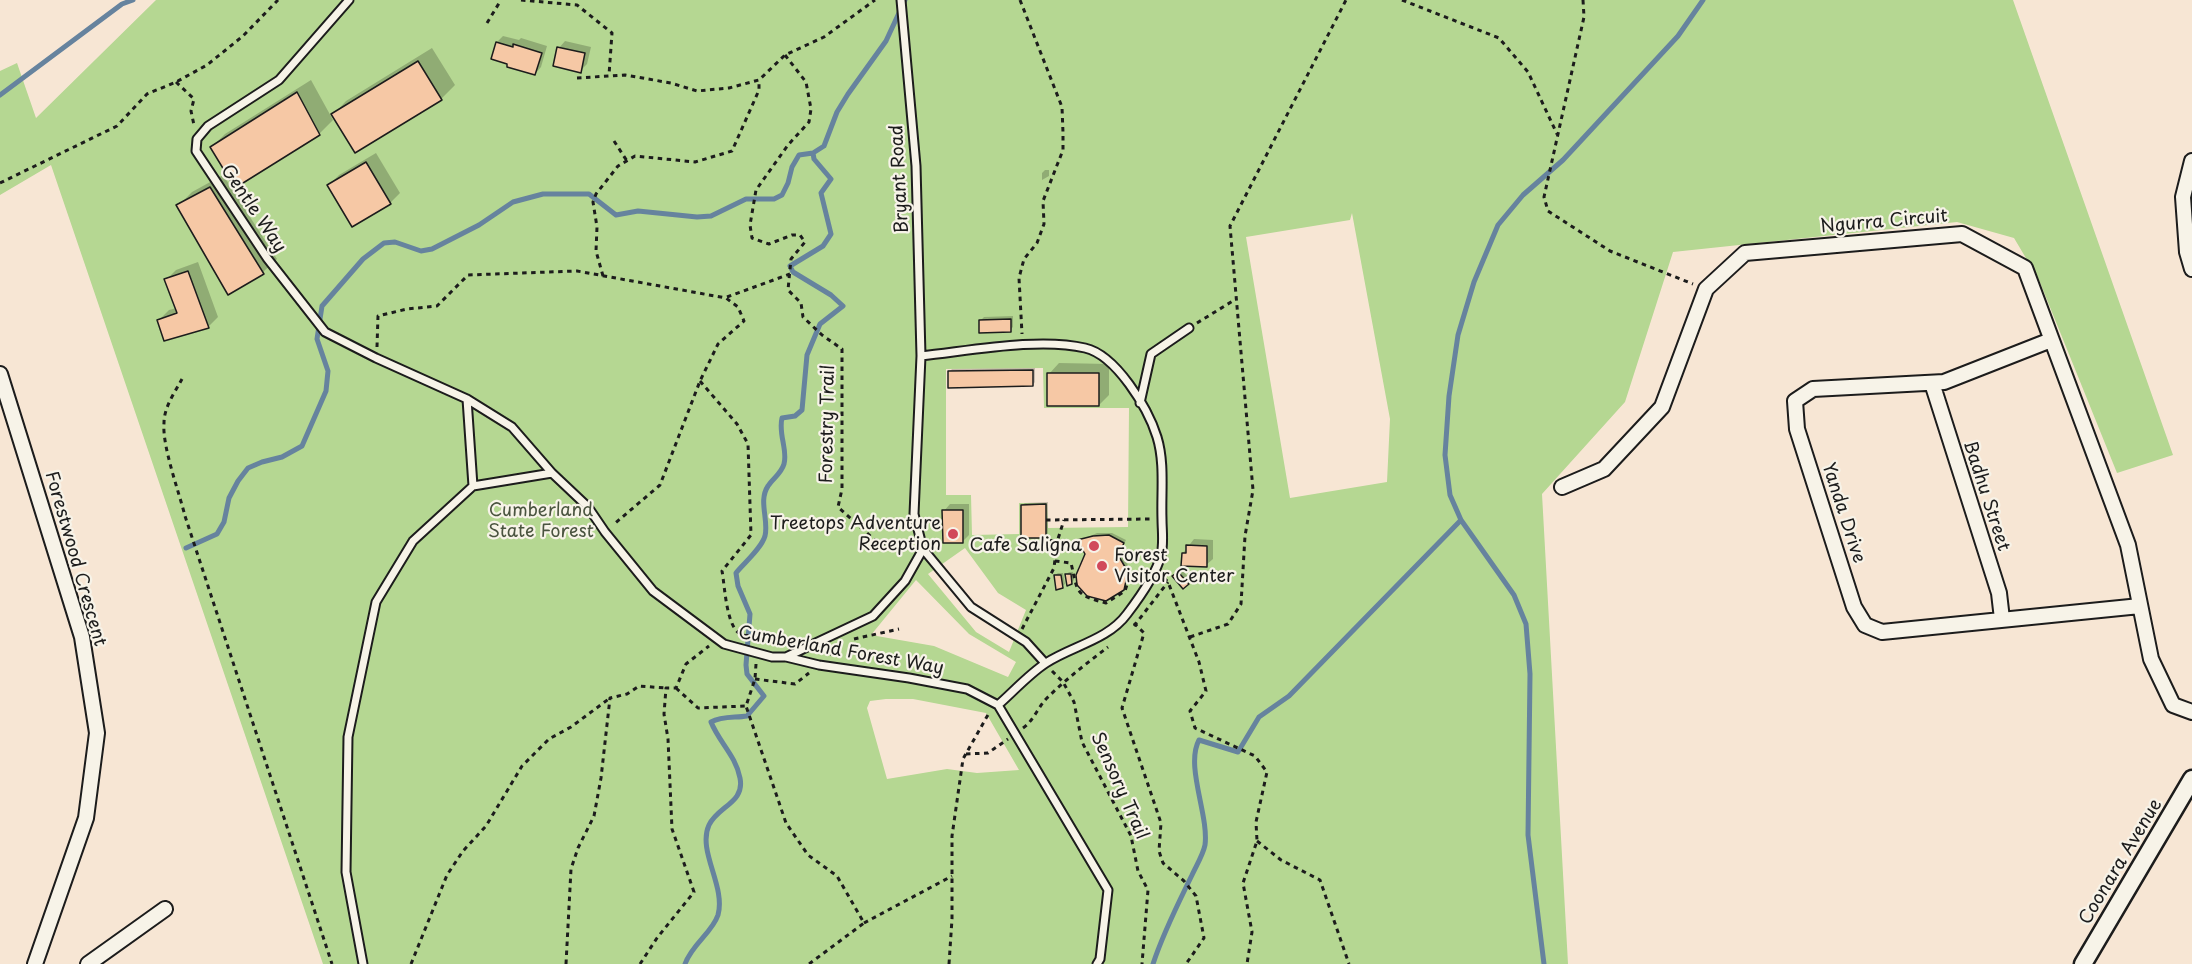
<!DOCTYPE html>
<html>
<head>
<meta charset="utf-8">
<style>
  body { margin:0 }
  canvas { display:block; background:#f7e6d4 }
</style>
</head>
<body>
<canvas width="2192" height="964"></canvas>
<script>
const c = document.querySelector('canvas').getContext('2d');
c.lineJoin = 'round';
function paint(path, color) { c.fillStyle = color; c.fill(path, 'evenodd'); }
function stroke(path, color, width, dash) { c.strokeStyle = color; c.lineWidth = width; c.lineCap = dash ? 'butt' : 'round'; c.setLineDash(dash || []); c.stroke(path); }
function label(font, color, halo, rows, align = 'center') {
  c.font = font + ' "Playpen Sans",sans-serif'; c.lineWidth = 4.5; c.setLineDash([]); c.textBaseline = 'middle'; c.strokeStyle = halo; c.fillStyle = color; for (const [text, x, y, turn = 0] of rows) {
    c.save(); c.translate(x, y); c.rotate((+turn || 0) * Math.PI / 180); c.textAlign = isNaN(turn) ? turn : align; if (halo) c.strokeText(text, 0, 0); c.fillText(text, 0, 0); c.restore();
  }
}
paint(new Path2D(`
  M156 0H2013L2173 455 2117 473 2039 280 2014 238 1957 222 1673 252 1625 402 1542 494 1568 964H323L51 165 0 195V71L17 63 36 118ZM418 61 442 100 355 153 331 114ZM296 92 320 135 235 188 210 147ZM366 162 391 204 352 227 327 185ZM210 187 264 273 227 294 176 205ZM1352 213 1390 419 1387 482 1290 498 1246 237 1350 220ZM188 271 209 328 164 341 157 320 177 313ZM1043 368 1044 408H1129L1128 527 1048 528 1047 503H1019V534L972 535 971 495H946V369ZM1047 373H1099V406H1047ZM1021 505H1046V538H1021ZM963 510V543H943L942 511ZM1109 535 1124 543 1118 555 1128 572 1123 591 1106 601C1100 600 1092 599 1087 596 1070 587 1077 567 1085 554L1077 541 1093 536ZM965 548 998 593 1026 610 1009 652 976 632 928 574ZM916 580 969 634 1016 662 1008 677 934 646 871 635ZM886 699H913L986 713 1019 770 977 773 947 769 887 779 867 708 870 701Z`), '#b5d792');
paint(new Path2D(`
  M503 36 519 40 521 38 547 46 541 67 535 74 497 42Z
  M565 41 591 47 587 64 580 71 559 48Z
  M432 48 455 85 441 99 333 115 346 101Z
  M311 80 333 120 319 134 212 147 225 134Z
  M376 153 400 193 390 203 329 185 339 175Z
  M1045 170H1049V176L1042 180V173Z
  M223 175 277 259 263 272 228 293 178 206 192 192Z
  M198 262 218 317 208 327 159 320 169 310 177 308 166 280 176 270Z
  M1013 316V327L1010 330 981 320 984 317Z
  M1059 363 1109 364V395L1099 405 1049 374Z
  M1035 368V382L1033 385 949 372 952 369Z
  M1048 502V533L1046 536 1022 505 1025 503Z
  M950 504H969V535L963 541 944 511Z
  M1097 533H1112L1126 540 1120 551 1130 569 1126 585 1123 589 1087 554 1079 541Z
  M1194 539 1213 540V559L1206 565 1183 553Z
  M1182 570 1191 580 1183 587 1174 577Z
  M1069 572H1073L1074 580 1071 583 1066 575Z
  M1058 573H1063L1065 584 1062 586 1055 575Z`), '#0003');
stroke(new Path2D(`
  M0 95 122 4 133 0
  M186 548 217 534 224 522 229 498 238 481 248 468 262 462 282 457 302 446 326 391 328 371 317 339 322 306 363 259 384 243 395 242 421 251 432 249 479 225 513 202 543 194H589L616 215 638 211 697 217 711 216 746 199H774L782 195 788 183 792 167 799 155 813 153
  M685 964C692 944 712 933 718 915 726 886 697 851 709 825 718 806 745 803 740 778 736 756 719 742 711 722 722 716 735 718 747 716L764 696 747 674 746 665 750 614 738 586 736 573C744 563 761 549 765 536 769 520 758 501 768 486 773 478 781 474 784 464 788 450 778 434 782 418L795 416 802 410 807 355 820 324 843 306 831 295 793 272 790 266 823 246 831 234 821 193 831 179 814 159 813 153 824 146 837 112 848 94 886 41 905 0
  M1153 964C1163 933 1178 904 1192 875 1196 866 1203 855 1205 845 1209 815 1185 766 1199 740L1238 752 1259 717 1289 696 1461 520
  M1544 964 1528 835 1530 674 1526 624 1514 595 1461 520 1450 495 1445 455 1449 396 1458 335 1474 282 1498 225 1523 195 1563 160 1678 36 1703 0`), '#66839e', 5);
const building = new Path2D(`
  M496 42 513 47V44L542 53 535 75 507 67V64L491 59Z
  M557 47 585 53 581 73 553 66Z
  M418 61 442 100 355 153 331 114Z
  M297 92 320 135 235 188 210 147Z
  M366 162 391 204 352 227 327 185Z
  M210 187 264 274 228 295 176 205Z
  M188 271 209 328 164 341 157 320 177 313 164 279Z
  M1011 319V332L979 333V320Z
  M1033 370V386L948 388V371Z
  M1047 373H1099V406H1047Z
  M1046 504V538H1021V505Z
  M942 510H963V543H943Z
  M1109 535 1124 543 1118 555 1128 572 1124 590 1106 601 1087 596 1077 585 1076 575 1085 554 1077 540 1093 536Z
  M1186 545 1207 546V567L1181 566 1182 553H1186Z
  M1178 572 1189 584 1183 589 1172 576Z
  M1065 574H1071L1072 584 1067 586Z
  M1054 575H1061L1063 588 1056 590Z`);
paint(building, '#f6c8a5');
stroke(building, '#1c1c1c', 1.5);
const service = new Path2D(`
  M349 0 279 80 208 126 197 139 196 151 267 258 325 332 376 358 467 399 512 427 552 473
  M921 356C969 351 1039 337 1085 348 1116 355 1148 408 1157 437 1165 463 1161 492 1162 519 1162 530 1164 544 1161 555 1156 575 1140 597 1127 614 1108 640 1072 646 1046 663 1029 674 1013 692 998 705
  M467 399 473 486
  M1140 403 1151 354 1189 328
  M923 549 971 607 1026 642 1045 663
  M786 657 873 616 905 581 923 549 914 514 921 356 916 166 901 0
  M363 964 346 872 348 737 376 602 413 541 473 486 552 473 588 507 605 532 653 591 724 644 772 657H786L819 665 909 678 967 689 998 705 1108 890 1100 959 1097 964`);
const minor = new Path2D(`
  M2192 161 2183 197 2187 252 2192 269
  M2051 340 1944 382 1813 389 1795 401 1797 429 1854 607 1865 625 1882 632 2140 606
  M0 374 82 637 97 733 86 818 35 964
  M1932 383 1999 593 2002 619
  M1562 487 1604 469 1662 407 1706 289 1745 253 1962 234 2025 268 2128 545 2151 659 2173 705 2192 712
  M88 964 165 909`);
const tertiary = new Path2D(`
  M2083 964 2192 779`);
stroke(service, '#1c1c1c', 11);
stroke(minor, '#1c1c1c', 18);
stroke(tertiary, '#1c1c1c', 21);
stroke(new Path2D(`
  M521 0 577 5 612 33 609 75
  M1020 0 1062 107 1063 133V150L1043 201 1044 224 1037 243 1024 259 1019 278 1022 334
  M1402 0 1499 38 1528 72 1557 134
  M1583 0 1584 17 1544 197 1548 211 1610 251 1693 284
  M487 23 501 0
  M785 55 806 82 811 109 809 122 788 145 756 190 750 225 752 238 769 244 792 235H800L805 242 791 259 788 290 801 303 803 317 822 335 842 349V489L838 507 878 543 912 548
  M577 78 625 75 671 83 697 91 729 88 755 81 759 80 785 55 824 37 875 0
  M176 82 194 99 191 111 194 125
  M614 141 627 161
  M0 183 117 126 147 94 176 82 207 65 243 36 278 0
  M603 276 596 251 597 227 593 202 596 194 618 166 635 156 695 162 732 151 759 90V80
  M727 297 790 274
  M1197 323 1236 299
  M377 347 378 316 407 309 437 306 468 275 577 271 726 298 738 307 744 321 718 344 700 381 660 485 613 525
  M182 379C175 392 164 407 164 423 162 446 179 492 185 516L332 964
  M700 381 737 424 748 444 751 535 722 571C725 586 726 631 743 635 748 636 769 635 776 636L778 646
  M1046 520 1151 519
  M1041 538 1057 542
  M1055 561 1071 563C1078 592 1074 595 1106 603L1125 591 1130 575 1141 574
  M1164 578 1168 582 1199 662 1206 691 1190 711 1195 728 1255 756 1267 772 1256 822 1257 841 1243 883 1252 932 1247 964
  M1134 623 1144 633 1122 708 1161 823 1159 851 1163 863 1184 881 1196 896 1204 938 1186 964
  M1134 626 1168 582
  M1022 629 1054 568 1057 542 1064 520
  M1190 637 1228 624 1241 604 1245 536 1253 490 1230 226 1346 0
  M854 639 899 629
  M830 655 843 644
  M756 664 755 679 746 706 786 823 808 855 837 876 864 923 809 964
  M1052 671 1063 682 1074 702 1082 742 1131 836 1138 871 1148 890 1142 964
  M755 679 795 684 809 673
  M676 688 698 708 746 706
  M1023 728C1034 720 1037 709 1046 699 1065 680 1087 663 1108 647
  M966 754 988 753 1008 739
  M1257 841 1281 860 1320 880 1349 964
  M864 923 952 876
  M411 964 447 875 463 851 486 826 522 766 549 739 571 727 610 698
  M566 964 571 869 578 848 594 816 601 778 610 698 627 694 639 686 666 688
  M640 964 657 938 694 892 672 829 668 739 664 714 666 688H676L686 664 709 646
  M949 964 952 919V836L963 759 989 713`), '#1c1c1c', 3, [4.5, 4.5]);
stroke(service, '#f7f3e8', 7);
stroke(minor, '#f7f3e8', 14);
stroke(tertiary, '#f7f3e8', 16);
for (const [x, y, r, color] of [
  [953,534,6,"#d1495b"],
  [1094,546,6,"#d1495b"],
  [1102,566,6,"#d1495b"]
]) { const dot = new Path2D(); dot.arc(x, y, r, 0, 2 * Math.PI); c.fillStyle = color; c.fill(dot); stroke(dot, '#f7f3e8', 2); }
label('18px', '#1c1c1c', '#f7f3e8', [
  ["Bryant Road",900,179,-93],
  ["Gentle Way",253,209,56],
  ["Ngurra Circuit",1884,222,-5],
  ["Forestry Trail",828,424,-89],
  ["Badhu Street",1986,496,72],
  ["Yanda Drive",1843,513,72],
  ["Forestwood Crescent",75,559,74],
  ["Cumberland Forest Way",841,651,10],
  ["Sensory Trail",1119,786,66],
  ["Coonara Avenue",2121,862,-59]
]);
label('18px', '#4a543f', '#f7f3e8', [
  ["Cumberland",541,511],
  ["State Forest",541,532]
]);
label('18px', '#1c1c1c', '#f7f3e8', [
  ["Treetops Adventure",941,524],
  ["Reception",941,545],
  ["Cafe Saligna",1082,546],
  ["Forest",1114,556,"left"],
  ["Visitor Center",1114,577,"left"]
], 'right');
</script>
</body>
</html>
